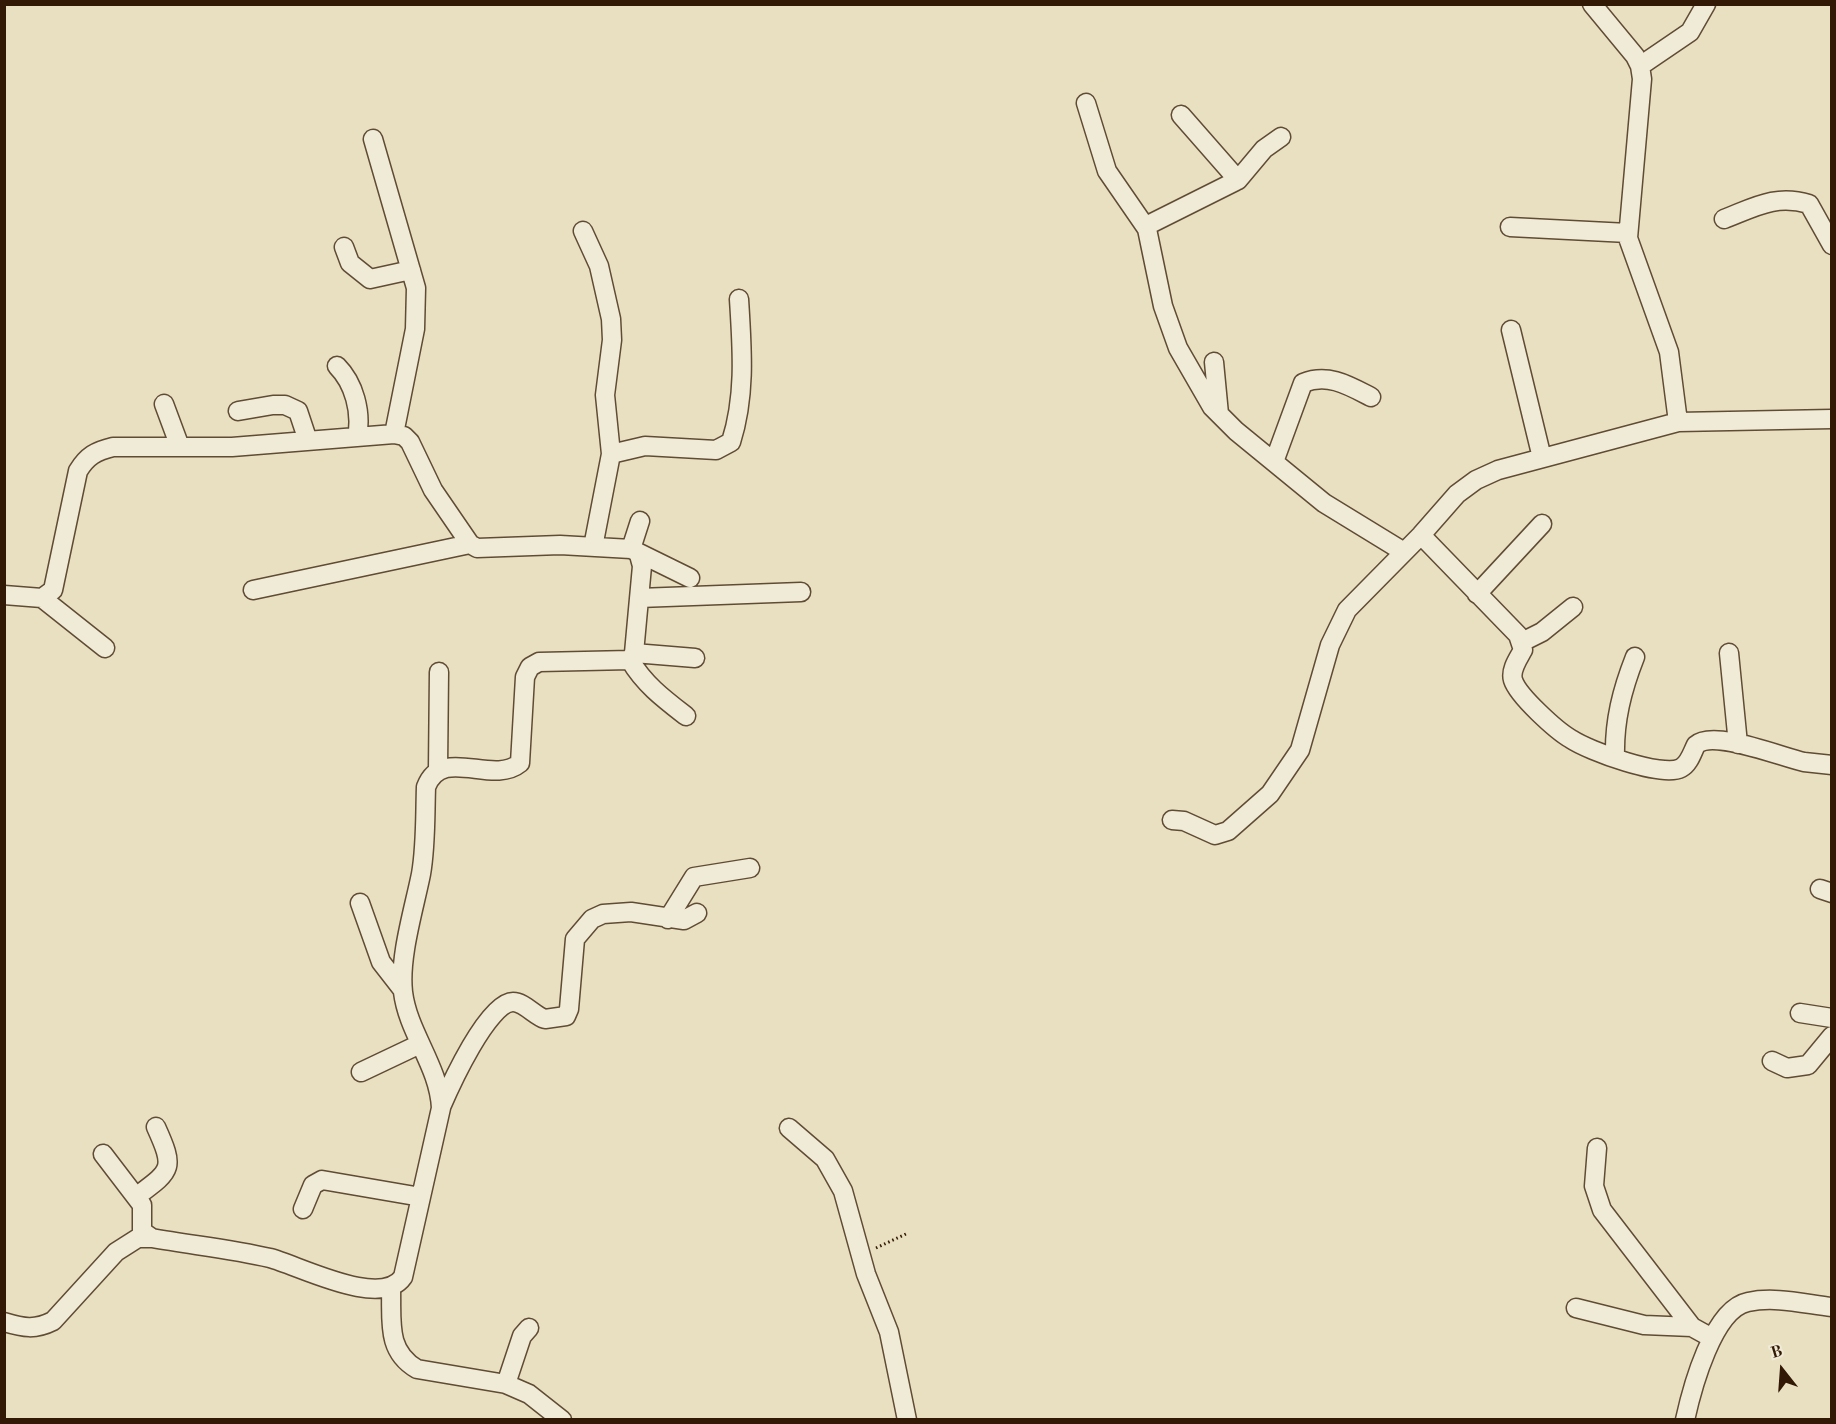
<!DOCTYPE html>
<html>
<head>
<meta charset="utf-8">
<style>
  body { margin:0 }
  #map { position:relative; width:1836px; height:1424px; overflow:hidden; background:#e8e0c1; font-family:"Old Standard TT",serif }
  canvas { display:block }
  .frame { position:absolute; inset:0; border:6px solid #321905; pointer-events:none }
  .north { position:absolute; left:1752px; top:1340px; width:60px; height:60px; -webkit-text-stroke:4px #f0ebd7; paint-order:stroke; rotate:343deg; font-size:16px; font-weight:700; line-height:24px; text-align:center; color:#321905 }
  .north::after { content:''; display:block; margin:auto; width:21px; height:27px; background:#321905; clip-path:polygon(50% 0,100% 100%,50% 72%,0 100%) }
</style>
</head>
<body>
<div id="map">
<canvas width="1836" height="1424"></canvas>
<div class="frame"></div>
<div class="north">B</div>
</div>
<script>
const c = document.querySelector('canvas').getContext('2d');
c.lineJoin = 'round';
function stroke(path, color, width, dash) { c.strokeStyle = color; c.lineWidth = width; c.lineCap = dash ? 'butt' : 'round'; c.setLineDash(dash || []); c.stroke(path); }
const minor = new Path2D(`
  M1592 4 1635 56 1640 66 1642 79 1628 238 1669 352 1678 422
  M1640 66 1690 32 1706 4
  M1086 103 1107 171 1147 229
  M1181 115 1238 180
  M1281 137 1264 149 1238 180 1150 224 1147 229 1163 306 1178 348 1212 407 1236 431 1324 503 1404 552
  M373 139 416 288 415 329 394 434
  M1724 219C1755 207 1776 194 1809 204L1832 245
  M1510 227 1628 233
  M583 231 599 266 611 319 612 340 605 395 611 454 593 547
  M344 247 350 263 370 279 411 270
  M1511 330 1542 458
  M1214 362 1219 414
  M337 366C354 383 362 412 357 437
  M164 404 180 447
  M238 411 273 405H285L298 411 308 441
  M611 454 645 446 716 450 731 442C746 395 742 348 739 299
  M1274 462 1303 383C1328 373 1348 385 1371 397
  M1421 535 1518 635 1523 650C1518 659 1510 670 1513 680 1518 696 1557 731 1571 739 1589 751 1662 778 1681 768 1689 764 1692 753 1696 745 1713 729 1781 757 1804 762 1813 763 1822 764 1832 765
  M631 549 640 521
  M253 590 470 544
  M1477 594 1542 524
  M4 595 42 598 53 590 78 471C87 456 96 451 113 447H232L394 434 404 436 410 442 433 490 470 544 477 548 560 545 631 549 690 578
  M42 598 105 648
  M639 598 801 592
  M1522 642 1542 632 1573 607
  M634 653 695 658
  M1729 653 1738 744
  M630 660C644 684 664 699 686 716
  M1615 757C1614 721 1622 690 1635 657
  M438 769 439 672
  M1172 820 1184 821 1215 835 1228 831 1270 794 1300 750 1330 645 1347 610 1421 535 1457 494 1476 480 1498 470 1678 422 1832 419
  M1820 889 1832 893
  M360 903 381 962 402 989
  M668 919 694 877 750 868
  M1800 1013 1832 1018
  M1772 1061 1787 1068 1808 1065 1832 1036
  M361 1072 420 1044
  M441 1107C450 1086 488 1002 513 1002 524 1002 535 1016 545 1019L566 1016 569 1009 575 939 592 919 603 914 631 912 684 920 697 913
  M789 1128 825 1159 843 1191 866 1274 889 1332 907 1420
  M1597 1148 1594 1186 1602 1210 1692 1327 1712 1338
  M103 1154 142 1205V1231L152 1238
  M137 1196C172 1170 175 1169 156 1127
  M303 1209 313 1185 322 1180 421 1197
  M391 1289C392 1321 386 1351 417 1369L506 1384 529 1394 562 1420
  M1576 1308 1644 1325 1692 1327
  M4 1322C24 1328 35 1330 53 1321L116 1252 138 1238H152C191 1245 232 1249 270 1258 300 1266 381 1309 403 1277L441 1108C439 1066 408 1033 403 992 399 957 414 909 421 874 426 846 425 816 426 787 442 745 492 786 520 763L525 677 530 667 539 662 630 660 634 653 642 566 639 555
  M506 1384 522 1336 529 1328
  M1685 1420C1692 1388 1713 1309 1748 1302 1775 1296 1805 1304 1832 1307`);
stroke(minor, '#604b34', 21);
stroke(new Path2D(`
  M876 1248 908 1233`), '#321905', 3, [1.5, 3]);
stroke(minor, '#f0ebd7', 18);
</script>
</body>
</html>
